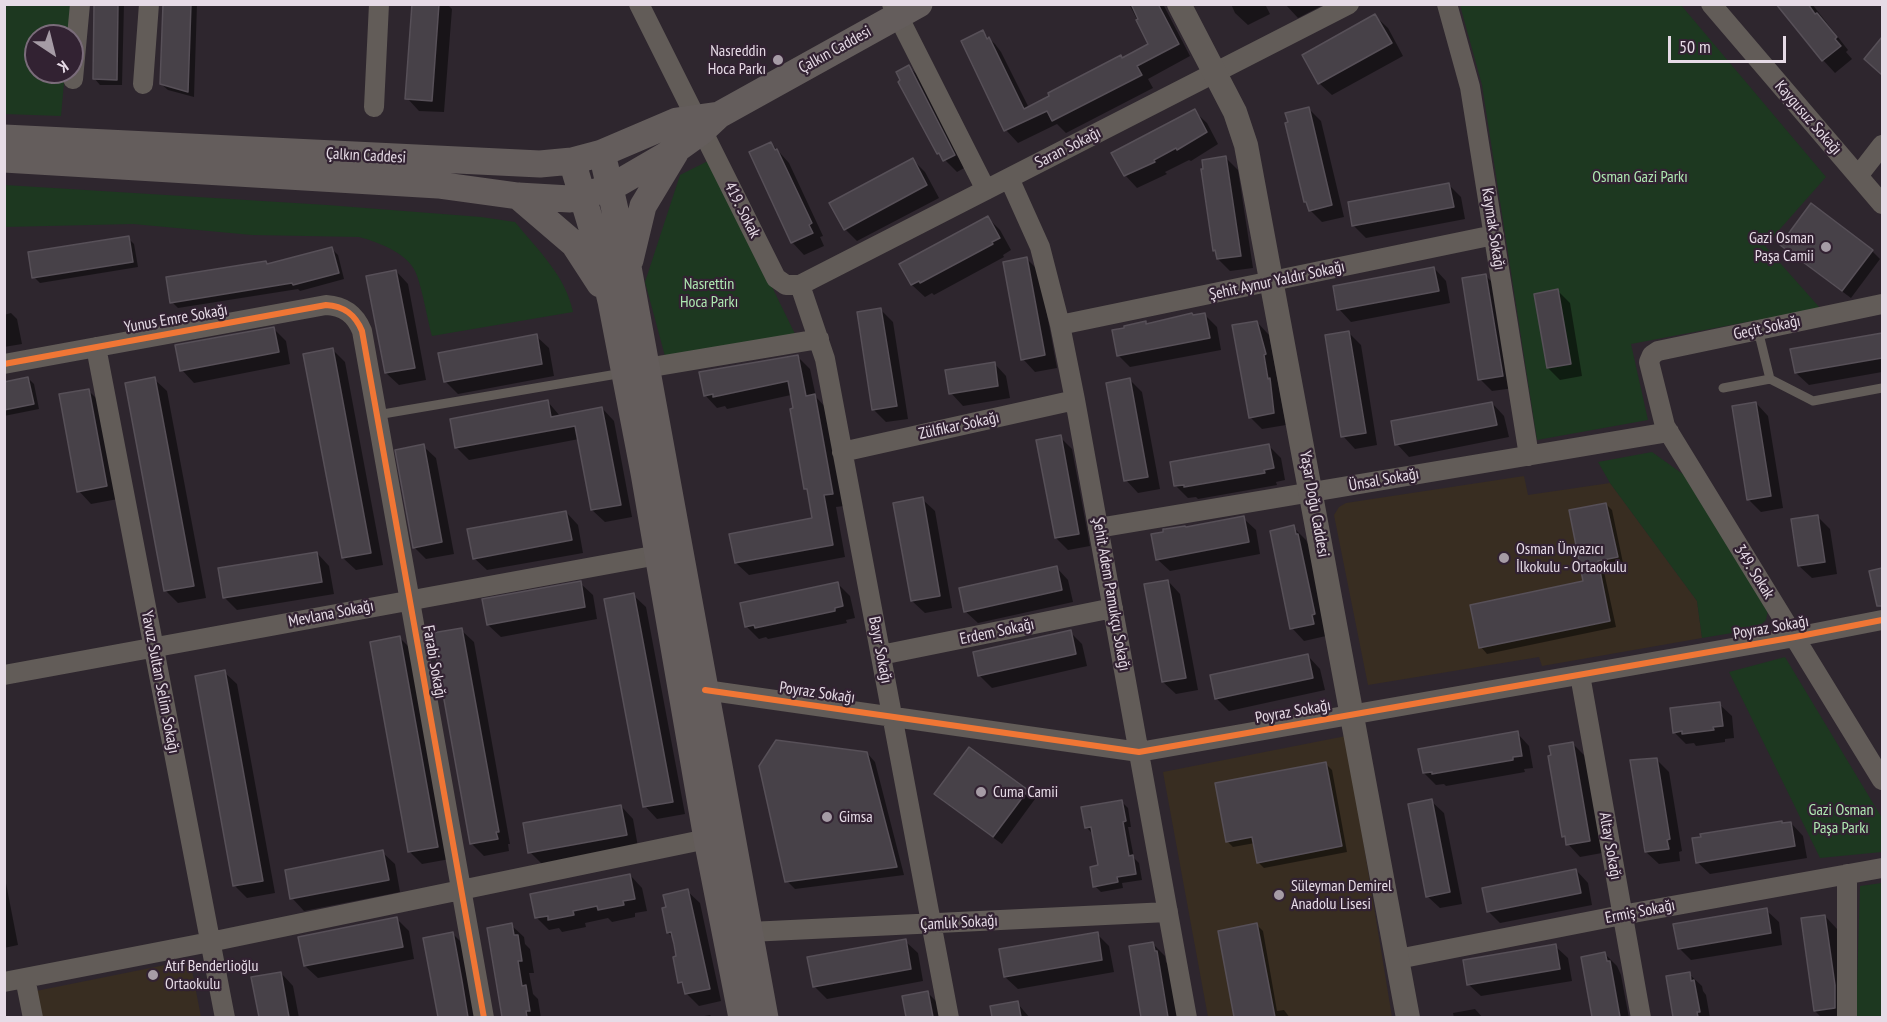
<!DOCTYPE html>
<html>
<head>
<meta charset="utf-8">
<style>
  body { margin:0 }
  #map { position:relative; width:1887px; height:1022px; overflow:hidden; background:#2e262e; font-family:"PT Sans Narrow",sans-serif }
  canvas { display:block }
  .frame { position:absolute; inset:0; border:6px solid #e6dbe6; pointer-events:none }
  .north { position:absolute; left:24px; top:24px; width:60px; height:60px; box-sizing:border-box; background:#322232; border:2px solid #7a6c7a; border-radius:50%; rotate:145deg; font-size:16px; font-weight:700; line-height:24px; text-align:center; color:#e6dbe6 }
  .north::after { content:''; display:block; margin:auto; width:21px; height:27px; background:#a69ca6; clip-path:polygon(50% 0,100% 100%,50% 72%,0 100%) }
  .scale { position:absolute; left:1668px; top:36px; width:118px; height:27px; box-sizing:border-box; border:3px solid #e6dbe6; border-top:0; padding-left:8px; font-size:18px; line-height:21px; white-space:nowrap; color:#e6dbe6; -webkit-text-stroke:4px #322232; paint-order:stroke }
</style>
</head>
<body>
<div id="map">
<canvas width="1887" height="1022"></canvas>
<div class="frame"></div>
<div class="north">K</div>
<div class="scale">50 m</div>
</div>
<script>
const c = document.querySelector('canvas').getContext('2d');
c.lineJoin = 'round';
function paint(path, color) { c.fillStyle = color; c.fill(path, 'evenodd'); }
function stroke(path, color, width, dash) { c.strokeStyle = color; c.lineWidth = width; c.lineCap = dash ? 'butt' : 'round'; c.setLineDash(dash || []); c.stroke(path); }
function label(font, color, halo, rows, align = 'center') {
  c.font = font + ' "PT Sans Narrow",sans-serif'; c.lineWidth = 4.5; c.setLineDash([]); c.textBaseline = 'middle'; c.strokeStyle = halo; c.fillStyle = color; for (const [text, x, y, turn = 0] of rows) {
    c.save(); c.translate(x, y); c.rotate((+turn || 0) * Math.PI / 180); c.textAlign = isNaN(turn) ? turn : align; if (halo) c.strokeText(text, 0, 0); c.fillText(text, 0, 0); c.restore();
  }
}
paint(new Path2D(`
  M1524 476 1528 495 1610 483 1697 601 1702 638 1542 666 1539 657 1368 685 1334 515 1339 507 1346 503Z
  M1346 736 1392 1017H1208L1163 772Z
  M190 960 201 1017H41L36 991Z`), '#382d21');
paint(new Path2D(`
  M4 5H72L69 36H36V72H65L61 116 5 114Z
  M1460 5H1681L1826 177 1765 246 1820 308 1631 344 1648 420 1537 440 1482 85Z
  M710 160 797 338 666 360 645 282 680 175Z
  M5 185 327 205 481 217 515 222C537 249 566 276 573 312L432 336C427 318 422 286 415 271 406 252 377 242 359 237L252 235 133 224 5 227Z
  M1652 452 1687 477 1769 605 1766 620 1756 629 1702 638 1697 601 1610 483 1598 462Z
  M1785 657 1882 818V852L1820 858 1729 672Z
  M1882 883V1017L1856 1018 1860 886Z`), '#1d3820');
paint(new Path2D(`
  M96 4H124L122 85H100L94 78Z
  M164 4H197L194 97 168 90 161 84Z
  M414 4H447L452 9 444 112 419 111 407 98Z
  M1129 4H1163L1190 56 1148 79 1153 88 1066 133 1057 124 1018 143 1006 130 963 42 982 32 995 44 1001 52 1029 108 1150 44Z
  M1231 4H1265L1270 14 1248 25 1235 13Z
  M1285 4H1325L1298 18Z
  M1778 4H1812L1848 50 1846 52 1852 59 1835 73 1823 60Z
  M1375 16 1388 28 1403 56 1332 95 1319 83Z
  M909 67 922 79 966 167 957 172 938 153Z
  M1309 109 1321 121 1344 217 1322 222 1310 210 1305 202Z
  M1194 111 1207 123 1218 144 1191 161 1189 160 1165 172 1167 174 1137 188 1125 175Z
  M771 143 789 163 823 236 820 237 824 246 804 255 792 242Z
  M1226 158 1238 170 1253 268 1230 271 1218 259 1217 253 1214 250Z
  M913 160 925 172 939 198 857 241 845 229Z
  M1449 185 1461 197 1465 219 1366 238 1354 226Z
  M988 218 1000 230 1011 250 1003 255 1004 257 934 295 932 293 925 297 912 285 901 265Z
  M128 238 134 244 138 267 40 283 34 277Z
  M1782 245 1872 251 1880 259 1851 298 1790 253Z
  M332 249 338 255 344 279 300 291 298 289 178 308 172 302 266 263 269 266Z
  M1027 259 1039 271 1057 368 1035 372 1023 359Z
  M1434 268 1446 281 1450 303 1351 322 1339 309Z
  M396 271 408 284 426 380 399 385 386 373Z
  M1486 276 1498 288 1514 388 1492 391 1480 379Z
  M1558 291 1570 303 1582 376 1560 380 1548 368Z
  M880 309 893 322 908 419 886 422 874 410Z
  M11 313 17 319 22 344 4 347V315Z
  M1204 314 1217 327 1221 350 1130 367 1118 355 1145 323 1147 325Z
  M1257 322 1269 335 1286 425 1262 429 1250 417Z
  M273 328 286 341 290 364 194 383 182 370Z
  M1348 332 1361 345 1377 445 1355 449 1343 436Z
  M1882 334V372L1809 385 1796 373 1792 351Z
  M536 336 549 348 554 376 458 394 445 381Z
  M333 350 345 362 383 565 356 570 343 558Z
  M797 356 810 369 816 397 827 409 844 506 836 507 845 557 749 575 736 563 814 520 809 492 806 488 791 395 727 409 725 406 717 408 705 395Z
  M994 363 1006 376 1010 398 963 406 951 393Z
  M28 378 34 384 39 409 4 416V383Z
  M154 379 167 391 206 598 178 603 166 591Z
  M1130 380 1142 392 1160 489 1138 493 1126 480Z
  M88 390 101 403 118 499 91 504 79 491Z
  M548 402 560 416 602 408 614 421 632 517 605 522 592 510 579 439 469 460 456 447Z
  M1492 403 1504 416 1509 437 1409 457 1397 444Z
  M1756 403 1768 416 1783 508 1761 512 1749 500Z
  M1060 437 1072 449 1090 546 1068 550 1056 538Z
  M423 446 436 458 454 554 426 559 414 547Z
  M1269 446 1281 458 1285 480 1276 482 1277 485 1198 499 1196 497 1188 498 1176 486Z
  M922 499 935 511 952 608 925 613 912 601Z
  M1606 504 1612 510 1623 563 1603 567 1616 627 1487 654 1481 647 1585 582Z
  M566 512 578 525 583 553 487 570 474 558Z
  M1817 516 1830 529 1837 574 1812 578 1799 566Z
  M1243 518 1256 530 1260 554 1170 571 1157 559 1166 530Z
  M1293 527 1306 540 1310 548 1326 636 1304 641 1292 628Z
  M317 553 329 566 334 594 237 610 225 598Z
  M1056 567 1068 580 1073 602 978 623 965 611Z
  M1168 581 1180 594 1198 690 1176 694 1163 682Z
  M580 583 593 595 597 619 501 637 488 625Z
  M838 584 850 596 855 618 846 620 847 623 768 639 766 637 759 639 746 626Z
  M633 595 646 607 685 814 657 819 645 806Z
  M461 630 474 642 510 844H508L509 851 484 856 471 843Z
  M1070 632 1082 644 1087 666 992 688 979 675Z
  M400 638 412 650 450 859 422 864 410 852Z
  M1308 656 1320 669 1325 690 1229 711 1216 698Z
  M224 672 237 684 275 893 247 898 235 886Z
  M1719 704 1732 716 1734 738 1725 739V742L1696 746 1694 743 1686 744 1674 732Z
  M1517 733 1529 746 1533 768 1524 769 1525 772 1446 786 1444 784 1436 785 1424 773Z
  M1573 744 1585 756 1602 853 1580 857 1568 844 1564 836Z
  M867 753 875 762 904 875 795 889 787 881Z
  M1657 760 1669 772 1682 851 1679 852 1680 861 1659 864 1646 852Z
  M1326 764 1332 770 1347 852 1264 868 1258 862 1255 843 1233 847 1227 841Z
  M1027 791 1035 799 1002 844 944 802 936 794Z
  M1431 801 1444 813 1462 904 1440 908 1427 896Z
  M1122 802 1128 808 1131 827H1128L1134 858 1139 863 1142 880 1122 883 1123 888 1101 892 1095 886 1100 866 1092 833 1086 827Z
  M621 806 633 819 638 847 542 864 530 852Z
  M1791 823 1803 836 1807 858 1710 874 1697 862 1703 838Z
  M382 852 395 864 400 892 304 911 292 898Z
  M1576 870 1588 883 1592 905 1500 923 1488 911Z
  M4 873 18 945 4 948Z
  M630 875 642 888 647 911 635 913V917L612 922 608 918 585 923 586 927 562 932 559 928 549 930 537 918 532 895Z
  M687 891 700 903 721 1001 699 1006 686 993 685 988 680 982 678 958 674 938 668 933 663 909 667 908Z
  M1766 910 1779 922 1782 945 1691 960 1679 948Z
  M1825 916 1837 929 1847 999V1018H1822L1815 1011Z
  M396 918 409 931 414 959 318 978 305 966Z
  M511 925 524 937 525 944 530 949 534 973H529L533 994 538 999 541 1018H503L488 929Z
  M1257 925 1263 931 1277 1011 1284 1010 1290 1018 1236 1017 1220 932Z
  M453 934 465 946 478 1018H439L425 939Z
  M1097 934 1109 946 1114 972 1018 989 1005 977Z
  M905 941 918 953 923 981 827 999 814 986Z
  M1153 944 1165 956 1166 962 1169 965 1178 1018H1142L1131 947Z
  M1555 946 1568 958 1572 981 1481 996 1468 984Z
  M1605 954 1617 966 1621 975 1629 1018H1594L1583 958Z
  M281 973 293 986 299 1018H260L253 979Z
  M1689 974 1702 986 1703 991 1706 995 1710 1018H1675L1667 977Z
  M928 993 940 1005 943 1018H908L904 997Z
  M1017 1003 1030 1018H993L992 1007Z
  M1475 1009 1483 1018H1454L1453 1013Z
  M710 1015 713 1018H693Z`), '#0007');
const building = new Path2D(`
  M94 4H118L117 80 93 79Z
  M163 4H191L188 92 160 84Z
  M412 4H439L432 101 405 99Z
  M1131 4H1158L1179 44 1137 66 1142 75 1052 121 1047 111 1004 131 961 41 983 30 987 39 989 37 1024 109 1049 96 1048 93 1121 55 1122 58 1148 44 1136 20 1138 19Z
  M1776 4H1808L1815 14 1817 13 1837 37 1835 39 1841 46 1822 61Z
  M1375 14 1392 43 1318 84 1302 55Z
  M1882 37V75L1864 59Z
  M909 65 955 155 943 161 939 153 937 154 898 82 900 80 896 72Z
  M1309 107 1332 205 1309 211 1306 202H1304L1285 123 1288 122 1285 113Z
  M1195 109 1207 132 1177 150 1176 148 1154 160 1155 162 1124 176 1111 153Z
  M771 142 775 150 777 149 812 223 809 225 813 233 791 243 749 152Z
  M1226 156 1241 256 1217 259 1215 250 1213 251 1201 169H1203L1202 160Z
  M913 158 927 185 844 230 829 203Z
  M1449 183 1454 207 1352 226 1348 202Z
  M1811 203 1873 250 1842 291 1780 245Z
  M988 216 1000 238 992 242 993 244 920 283 919 281 911 285 899 264Z
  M129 236 133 262 32 278 28 252Z
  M332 247 339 273 293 285 292 283 170 303 166 277 266 261 267 264Z
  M1027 257 1045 355 1021 360 1003 262Z
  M1434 267 1439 291 1337 310 1333 286Z
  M396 270 415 368 385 373 366 276Z
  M1486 274 1503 376 1478 380 1462 278Z
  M1558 289 1571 364 1547 368 1534 294Z
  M881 308 897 406 872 410 857 312Z
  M1192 313 1193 315 1205 313 1210 338 1117 356 1112 330 1124 328V326L1146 321V324Z
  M1257 321 1266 354 1264 355 1268 379 1270 378 1274 413 1249 418 1232 325Z
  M274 327 279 352 180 371 175 345Z
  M1349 331 1366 433 1341 437 1325 335Z
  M1882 333V358L1795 373 1790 349Z
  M537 334 542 364 444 382 438 353Z
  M333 348 371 553 342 558 303 354Z
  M798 355 806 396 815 394 833 494 824 495 833 545 735 563 729 534 812 518 807 489H804L790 409 793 408 788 381 713 397V394L704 396 699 372Z
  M995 362 998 386 949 394 945 370Z
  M28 377 34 404 4 410V382Z
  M155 377 194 586 164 591 125 383Z
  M1130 378 1148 477 1124 481 1106 383Z
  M89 389 107 486 77 492 59 394Z
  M548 400 551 417 602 407 621 505 591 510 575 426 455 448 450 419Z
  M1492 402 1497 425 1395 445 1391 421Z
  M1756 402 1771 496 1747 500 1732 406Z
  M1061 435 1079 534 1055 538 1036 440Z
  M424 444 442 542 413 548 395 450Z
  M1269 444 1274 468 1264 470 1265 473 1184 487V485L1174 486 1170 462Z
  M923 497 940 596 911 601 893 503Z
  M1606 503 1618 557 1598 561 1610 621 1479 648 1470 605 1583 581 1569 510Z
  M566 511 572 540 473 559 467 529Z
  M1818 515 1825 562 1798 566 1791 519Z
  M1244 516 1249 542 1156 560 1151 534 1163 532V529H1165L1185 526 1186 527Z
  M1294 525 1296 534H1298L1315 614 1312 615 1314 624 1290 629 1270 531Z
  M317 552 322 582 223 598 218 568Z
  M1057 566 1062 590 964 612 959 588Z
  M1882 568V606H1877L1869 571Z
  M1168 580 1186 678 1162 682 1144 584Z
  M581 581 585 607 487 625 482 599Z
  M838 582 843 606 835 608V611L755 628 754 625 745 627 740 603Z
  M634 593 673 802 643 807 604 599Z
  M462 628 499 832H496L498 839 470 844 432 633Z
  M1071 630 1076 654 978 676 973 652Z
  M400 636 438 847 408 852 370 642Z
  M1308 654 1313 678 1215 699 1210 675Z
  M225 670 263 881 233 886 195 676Z
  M1720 702 1723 726 1713 727 1714 730 1682 734V731L1673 733 1670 708Z
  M1518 731 1522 756 1513 757V760L1432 774V772L1423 773 1418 749Z
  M776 740 867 752 897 867 785 882 759 766Z
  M1573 742 1590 841 1566 845 1565 836 1562 837 1548 756 1551 755 1549 746Z
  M969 747 1028 790 993 837 934 794Z
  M1657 758 1670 839 1667 840 1669 849 1645 852 1630 760Z
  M1326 762 1342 846 1257 863 1252 837 1226 842 1215 783Z
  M1432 799 1450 892 1426 897 1408 804Z
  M1122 800 1126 821 1123 822 1129 856 1133 855 1136 874 1117 877 1118 882 1093 887 1090 867 1098 865 1091 827 1085 828 1081 807Z
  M621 805 627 835 528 853 523 823Z
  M1782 821V823L1791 822 1795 846 1696 863 1692 838 1701 837 1700 834Z
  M383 850 389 880 290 899 285 870Z
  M1576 869 1581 893 1487 912 1482 888Z
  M630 874 635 899 623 901 624 905 598 910 597 906 573 911 574 915 548 920V916L535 918 530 894Z
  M688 889 710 989 685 994 682 982 678 983 673 957 676 956 674 944 671 932 667 933 662 908 666 907 663 895Z
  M1767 908 1771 933 1678 949 1673 924Z
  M1825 915 1835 985V1008L1814 1011 1801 918Z
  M397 917 403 947 304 966 298 937Z
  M512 923 514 935H518L522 961H518L522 986 526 985 530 1011H526L527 1017H502L487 928Z
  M1257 923 1275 1017H1234L1218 931Z
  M453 932 462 981 468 1017H438L423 938Z
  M1098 932 1102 960 1004 977 999 949Z
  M906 939 911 969 813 987 807 957Z
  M1153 942 1155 951H1157L1168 1017H1141L1129 946Z
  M1556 944 1560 969 1467 985 1463 960Z
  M1605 952 1607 961H1610L1620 1017H1592L1581 957Z
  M281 972 289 1017H259L251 977Z
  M1690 972 1691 981 1694 980 1700 1012H1697L1698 1017H1673L1666 976Z
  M928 991 933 1017H906L902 996Z
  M1018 1001 1021 1017H992L990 1006Z`);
paint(building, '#474148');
stroke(building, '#575058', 1.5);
stroke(new Path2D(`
  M1758 330 1770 379 1813 401 1882 388
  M1723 388 1770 379
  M377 415 623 373`), '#625c58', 9);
stroke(new Path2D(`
  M639 4 776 278 786 285H800L1349 4
  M892 4 986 190
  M1447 4 1470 87 1529 456
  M1711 4 1882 204
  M73 79 80 4
  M143 84 149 4
  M374 107 379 4
  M1858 176 1882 145
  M1009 178 1040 247 1060 325 1075 400 1187 1018
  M800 285 825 359 949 1018
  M1882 304 1658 351 1652 355 1649 362 1665 426 1882 780
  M1060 325 1494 235
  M96 347 225 1018
  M4 364 326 305C344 306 355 314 362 331L484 1018
  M646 368 819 339
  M842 452 1075 400
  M1098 528 1669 432
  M881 655 1113 608
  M4 675 658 555
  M1580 675 1641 1018
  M705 690 1139 752 1795 637 1882 620
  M749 932 1168 912
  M1398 959 1622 915 1882 868
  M25 978 33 1018
  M4 982 210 942 707 839
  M1847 1018V874`), '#625c58', 20);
stroke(new Path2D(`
  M1179 4 1235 112 1246 145 1408 1018`), '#625c58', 24);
stroke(new Path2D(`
  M4 138 540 164 572 161 602 153 677 121 719 115
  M602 153 628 267 765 1018
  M4 159 438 185 518 196 570 199 610 188 677 149 702 131 719 115 919 4
  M572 161 599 251 611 301 644 473 707 839 742 1018
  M518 196 574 244 600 284
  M630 260 643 206 675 153`), '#645d5c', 27);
stroke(new Path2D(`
  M4 364 326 305C344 306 355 314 362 331L484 1018
  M705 690 1139 752 1795 637 1882 620`), '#f07635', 6);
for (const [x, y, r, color] of [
  [778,60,6,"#a69ca6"],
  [1826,247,6,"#a69ca6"],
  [1504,558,6,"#a69ca6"],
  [981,792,6,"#a69ca6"],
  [827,817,6,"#a69ca6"],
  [1279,895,6,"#a69ca6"],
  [153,975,6,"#a69ca6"]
]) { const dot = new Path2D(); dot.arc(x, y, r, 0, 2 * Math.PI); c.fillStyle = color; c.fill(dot); stroke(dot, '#322232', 2); }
label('16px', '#e6dbe6', '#322232', [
  ["Çalkın Caddesi",835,50,-29],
  ["Kaygusuz Sokağı",1808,118,49],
  ["Saran Sokağı",1068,148,-27],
  ["Çalkın Caddesi",366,156,3],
  ["419. Sokak",742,210,63],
  ["Kaymak Sokağı",1493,229,81],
  ["Şehit Aynur Yaldır Sokağı",1277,281,-12],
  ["Yunus Emre Sokağı",176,319,-10],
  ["Geçit Sokağı",1767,328,-12],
  ["Zülfikar Sokağı",959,426,-12],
  ["Ünsal Sokağı",1384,480,-10],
  ["Yaşar Doğu Caddesi",1314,504,80],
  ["349. Sokak",1754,572,58],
  ["Şehit Adem Pamukçu Sokağı",1111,594,80],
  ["Mevlana Sokağı",331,614,-11],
  ["Poyraz Sokağı",1771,628,-10],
  ["Erdem Sokağı",997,632,-12],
  ["Bayır Sokağı",880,650,79],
  ["Farabi Sokağı",434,662,80],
  ["Yavuz Sultan Selim Sokağı",160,682,79],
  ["Poyraz Sokağı",817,693,8],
  ["Poyraz Sokağı",1293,712,-10],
  ["Altay Sokağı",1610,846,80],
  ["Ermiş Sokağı",1640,912,-11],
  ["Çamlık Sokağı",959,923,-3]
]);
label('16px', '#e6dbe6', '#322232', [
  ["Nasreddin",766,51,"right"],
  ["Hoca Parkı",766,69,"right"],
  ["Gazi Osman",1814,238,"right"],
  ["Paşa Camii",1814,256,"right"],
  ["Osman Ünyazıcı",1516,549],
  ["İlkokulu - Ortaokulu",1516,567],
  ["Cuma Camii",993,792],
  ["Gimsa",839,817],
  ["Süleyman Demirel",1291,886],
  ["Anadolu Lisesi",1291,904],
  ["Atıf Benderlioğlu",165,966],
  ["Ortaokulu",165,984]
], 'left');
label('16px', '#aee8b1', '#322232', [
  ["Osman Gazi Parkı",1640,177],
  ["Nasrettin",709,284],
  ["Hoca Parkı",709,302],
  ["Gazi Osman",1841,810],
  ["Paşa Parkı",1841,828]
]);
</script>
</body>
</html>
